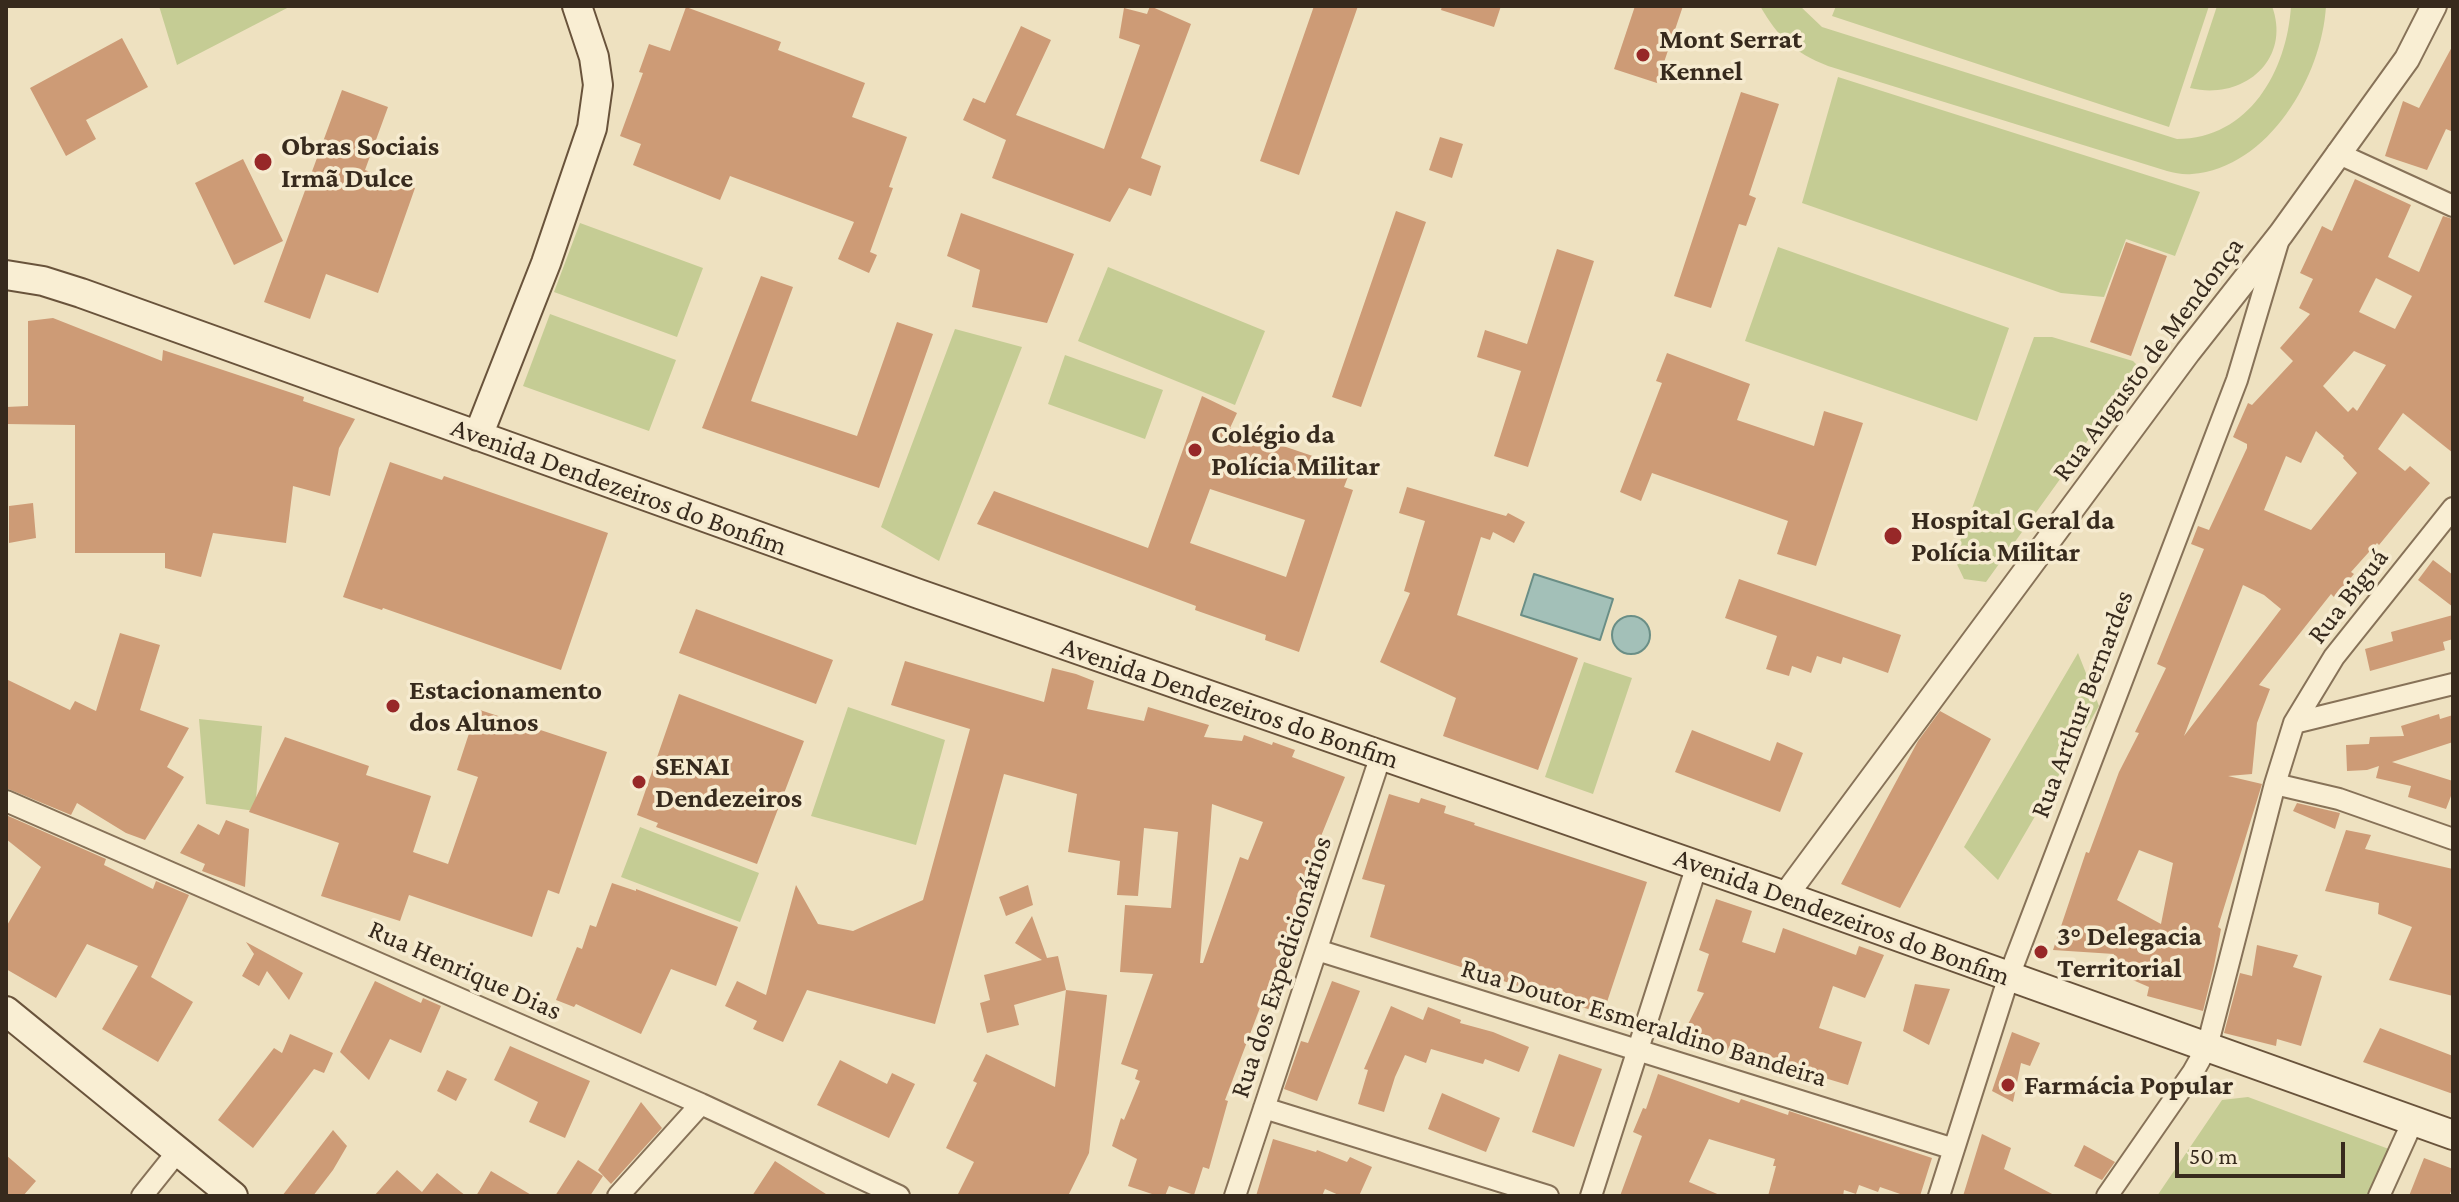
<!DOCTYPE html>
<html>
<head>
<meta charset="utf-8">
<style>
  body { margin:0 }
  #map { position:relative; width:2459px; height:1202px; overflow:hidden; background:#eee1c0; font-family:"Crimson Pro",serif }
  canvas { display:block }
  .frame { position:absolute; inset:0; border:8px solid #372a1d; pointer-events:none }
  .scale { position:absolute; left:2175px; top:1142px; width:170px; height:36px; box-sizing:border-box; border:4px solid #372a1d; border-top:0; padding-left:10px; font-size:24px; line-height:28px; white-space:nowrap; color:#372a1d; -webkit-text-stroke:6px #f6ebd0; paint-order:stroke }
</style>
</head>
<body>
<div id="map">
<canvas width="2459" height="1202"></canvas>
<div class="frame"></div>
<div class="scale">50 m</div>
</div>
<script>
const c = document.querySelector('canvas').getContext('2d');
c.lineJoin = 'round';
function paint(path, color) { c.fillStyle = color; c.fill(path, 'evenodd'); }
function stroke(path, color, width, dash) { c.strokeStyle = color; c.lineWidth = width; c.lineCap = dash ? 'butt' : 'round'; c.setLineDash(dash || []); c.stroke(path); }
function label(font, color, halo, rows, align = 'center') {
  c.font = font + ' "Crimson Pro",serif'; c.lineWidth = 7; c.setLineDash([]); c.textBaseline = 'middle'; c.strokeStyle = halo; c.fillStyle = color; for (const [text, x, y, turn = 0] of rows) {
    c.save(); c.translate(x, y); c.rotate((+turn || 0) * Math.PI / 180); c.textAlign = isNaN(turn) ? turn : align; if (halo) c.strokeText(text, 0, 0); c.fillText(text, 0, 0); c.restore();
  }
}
paint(new Path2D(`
  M159 6H291L177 65Z
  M1760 6H1800L1822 27 2177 139C2249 139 2287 71 2291 6H2326C2322 76 2269 168 2192 174 2184 175 2175 173 2167 171L1828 66C1793 52 1779 38 1760 6Z
  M1836 6H2209L2169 127 1832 16Z
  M2217 6H2272C2292 61 2242 101 2190 88Z
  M1838 77 2200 192 2175 256 2126 239 2104 297 2061 293 1802 203Z
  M580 223 703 268 677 337 554 292Z
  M1778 247 2009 328 1977 421 1745 341Z
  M1108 267 1265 331 1235 405 1078 341Z
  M550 314 676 360 649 431 523 386Z
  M955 329 1022 347 939 561 881 527Z
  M2034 337H2052L2133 361 2140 368 1986 582 1964 579 1954 558Z
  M1065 355 1163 390 1145 439 1048 404Z
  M2078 653 2099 706 1998 880 1964 847Z
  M1584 662 1632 678 1593 794 1545 777Z
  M848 707 945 740 916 845 811 816Z
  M199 719 262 726 255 811 206 804Z
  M640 827 759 873 740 922 621 877Z
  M2248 1097 2397 1152 2378 1196H2157L2222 1100Z`), '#c5cc94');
const water = new Path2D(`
  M1534 574 1613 599 1600 640 1521 615Z
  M1612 635a19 19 0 1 1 38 0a19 19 0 1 1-38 0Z`);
paint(water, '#a3c0b8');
stroke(water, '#6a8e86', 2);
paint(new Path2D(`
  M1150 6 1191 24 1141 158 1161 166 1151 196 1129 188 1110 222 992 178 1006 140 963 120 973 98 985 103 1021 26 1051 40 1016 115 1104 149 1140 45 1119 38 1124 8 1147 14Z
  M1314 6H1358L1299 175 1260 161Z
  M1442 6H1501L1494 27 1441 10Z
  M1635 6H1683L1657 83 1614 69Z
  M686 7 781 42 778 50 865 83 852 117 907 137 889 187 893 188 870 252 877 255 869 273 838 259 854 222 730 176 720 200 633 165 641 144 620 136 643 73 639 72 649 44 670 51Z
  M122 38 148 87 86 120 96 139 66 156 30 88Z
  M2453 45V132L2446 129 2427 170 2385 156 2403 101 2419 108Z
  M342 90 388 107 365 170 415 188 378 293 326 274 310 319 264 302Z
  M1741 92 1779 104 1749 195 1756 198 1746 226 1739 224 1711 308 1674 296Z
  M1440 137 1463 144 1452 178 1429 170Z
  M243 159 283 241 234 265 195 183Z
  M2355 179 2411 205 2388 257 2419 272 2443 216 2453 219V453L2403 413 2378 449 2405 471 2410 466 2430 483 2379 545 2377 543 2351 572 2354 574 2334 597 2331 594 2259 685 2270 689 2257 723 2252 774 2228 776 2262 784 2218 927 2221 929 2214 966 2203 1011 2147 996 2149 987 2107 969 2114 954 2053 950 2086 852 2089 853 2119 772 2139 733 2135 732 2166 668 2157 664 2204 549 2191 544 2198 526 2209 530 2247 448V444L2233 437 2248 403 2252 405 2293 361 2280 348 2310 314 2299 308 2313 279 2300 273 2322 226 2332 231ZM2376 278 2412 296 2395 329 2359 312ZM2354 351 2386 365 2357 411 2353 407 2348 412 2323 386ZM2316 431 2344 456 2343 458 2357 473 2311 530 2264 510 2286 456 2301 463ZM2243 585 2264 595 2281 609 2184 736ZM2139 850 2173 863 2161 924 2117 900Z
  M1396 211 1426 222 1361 407 1332 397Z
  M961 213 1074 254 1047 323 972 307 980 270 947 256Z
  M2126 242 2167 256 2131 356 2090 342Z
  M1557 249 1594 261 1528 467 1494 456 1521 371 1477 357 1485 330 1527 344Z
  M761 276 793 287 751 401 857 436 897 322 933 334 879 488 702 428Z
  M53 318 162 361 163 350 304 397 303 401 355 419 339 448 330 496 293 486 286 543 213 533 201 577 165 568V553H75V425L6 424V407L28 406V321Z
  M1667 353 1750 384 1737 420 1814 446 1824 411 1863 423 1816 566 1777 554 1788 521 1652 473 1641 501 1620 492 1662 383 1656 381Z
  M1202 396 1237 413 1230 428 1351 469 1344 487 1353 490 1299 652 1265 640 1266 635 1195 610 1196 606 977 524 994 491 1148 548ZM1210 489 1305 520 1286 577 1190 543Z
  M390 462 442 480 444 476 608 533 561 670 383 608 382 610 343 597Z
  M1407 487 1506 516 1508 513 1525 522 1514 543 1493 532 1490 540 1481 537 1457 615 1578 658 1538 770 1443 736 1456 698 1380 662 1410 593 1404 591 1425 521 1399 513Z
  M33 503 36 538 9 543V506Z
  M2433 560 2453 575V607L2418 580Z
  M1739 579 1901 635 1888 673 1843 657 1841 664 1817 656 1811 673 1792 666 1789 676 1766 669 1777 636 1725 618Z
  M696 609 833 660 816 704 679 653Z
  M2453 615V639L2443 642 2445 650 2370 671 2365 649 2393 641 2391 632Z
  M120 633 160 645 140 710 189 728 167 767 184 777 145 840 126 833 77 803 71 815 6 788V679L70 710 75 701 96 711Z
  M905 661 1044 702 1052 668 1076 674 1094 681 1087 709 1144 721 1148 707 1209 725 1204 737 1242 741 1244 735 1272 745 1273 742 1295 750 1292 757 1345 777 1317 846 1329 851 1319 879 1311 876 1289 938 1287 937 1276 981 1266 1007 1261 1005 1225 1100 1228 1101 1209 1169 1203 1167 1194 1195 1169 1186 1165 1196H1158L1128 1186 1137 1159 1112 1146 1121 1118 1124 1120 1140 1081 1135 1079 1138 1070 1121 1064 1153 974 1120 972 1125 905 1171 908 1178 832 1144 828 1138 896 1117 895 1120 861 1068 852 1077 794 1004 774 935 1024 807 990 783 1042 753 1029 757 1021 725 1006 737 981 766 995 796 885 818 924 853 931 923 900 970 729 891 705ZM1212 804 1263 822 1248 860 1240 857 1203 963H1200Z
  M679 694 804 741 757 864 656 827 658 823 637 815Z
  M477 709 607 752 559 894 548 890 532 937 409 895 400 921 321 896 339 843 249 812 285 737 369 766 366 775 431 796 413 852 448 864 478 777 457 770Z
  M1940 711 1991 739 1900 908 1841 884 1918 741Z
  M2439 714 2440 719 2453 715V742L2392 762 2453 781V797L2451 796 2446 809 2408 797 2411 786 2376 778 2379 766 2367 770 2347 771 2346 745 2369 744 2370 737 2404 736 2401 726Z
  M1692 730 1770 761 1777 742 1803 753 1780 812 1675 772Z
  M1389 794 1419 803 1421 798 1446 806 1444 813 1475 823 1474 825 1647 882 1603 1014 1370 937 1385 885 1362 879Z
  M2297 803 2340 813 2335 829 2293 811Z
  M6 815 106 859 104 865 153 889 156 881 189 895 151 977 193 1002 158 1062 102 1029 138 966 87 944 56 998 6 969V927L41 867 6 839Z
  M226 820 249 829 245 887 202 871 205 864 180 853 198 824 219 835Z
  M2346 830 2371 835 2365 849 2453 869V996L2389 980 2412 927 2378 914 2379 903 2325 891Z
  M612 883 636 891V889L738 927 716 986 671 969 641 1034 576 1004 574 1007 556 1000 577 947 582 949 590 925 596 927Z
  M1028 885 1033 905 1006 916 999 897Z
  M1716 899 1752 911 1742 942 1775 953 1783 928 1856 955 1859 946 1884 955 1865 998 1833 986 1819 1028 1862 1042 1848 1085 1788 1067 1789 1063 1731 1043 1726 1053 1684 1032 1704 993 1697 991 1709 954 1699 950Z
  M1032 916 1047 958 1058 956 1066 990 1014 1005 1019 1025 987 1033 980 1003 990 1000 984 975 1042 960 1015 943Z
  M246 942 303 973 289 1000 267 971 259 986 242 976 254 954Z
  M2257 945 2298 955 2293 967 2322 976 2301 1046 2277 1039 2276 1046 2224 1033 2240 973 2252 976Z
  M375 981 421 1003 423 998 441 1006 421 1053 390 1039 369 1080 340 1052Z
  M1332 981 1360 991 1317 1101 1284 1089 1301 1041 1308 1043Z
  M1915 984 1950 989 1929 1045 1903 1031Z
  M1066 990 1107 995 1089 1153 1068 1196H957L974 1162 946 1148 977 1083 973 1081 986 1054 1055 1087Z
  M1391 1006 1423 1020 1428 1007 1461 1020 1460 1023 1493 1032 1529 1047 1519 1072 1485 1059 1483 1064 1431 1049 1426 1063 1405 1055 1395 1077 1384 1112 1358 1104 1368 1070 1364 1069Z
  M2380 1028 2453 1056V1094L2363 1062Z
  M2012 1032 2040 1043 2030 1066 2021 1063 2013 1102 1992 1091Z
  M290 1034 333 1053 324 1073 314 1069 253 1148 218 1120 274 1048 282 1053Z
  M510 1046 590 1081 565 1138 529 1122 538 1102 494 1080Z
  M1559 1054 1602 1069 1574 1147 1532 1132Z
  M840 1060 887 1084 892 1073 915 1084 889 1138 817 1105Z
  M447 1070 467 1079 456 1101 437 1091Z
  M1658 1074 1739 1103 1741 1099 1788 1115 1789 1111 1932 1158 1920 1196H1906L1880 1187 1878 1192 1859 1185 1856 1194 1844 1190 1843 1196H1768L1776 1166H1773L1775 1159 1709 1139 1689 1182 1722 1196H1620L1642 1136 1633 1132 1643 1108 1646 1109Z
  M1442 1093 1500 1118 1486 1152 1428 1129Z
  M641 1102 662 1128 611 1184 598 1170Z
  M333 1130 347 1146 333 1170 313 1196H282Z
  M1982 1134 2011 1148 2004 1169 2056 1196H1963Z
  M1273 1139 1316 1152 1317 1150 1347 1162 1350 1157 1372 1167 1359 1196H1341L1325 1189 1322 1196H1256Z
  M2084 1145 2115 1162 2102 1180 2074 1166Z
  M6 1155 36 1181 23 1196H6Z
  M2424 1158 2453 1169V1187L2449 1196H2409Z
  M578 1160 603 1176 590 1196H555Z
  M775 1161 829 1196H752Z
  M397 1170 422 1192 437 1173 466 1196H374Z
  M491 1171 533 1196H476Z`), '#cd9b76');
const minor = new Path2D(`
  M2337 153 2453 206
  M2294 723 2453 684
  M2275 784 2339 799 2453 839
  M6 801 701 1104 899 1196
  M1317 950 1954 1149
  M1264 1108 1548 1196
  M142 1196 178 1151
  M618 1196 701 1104
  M1235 1196 1381 755
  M1591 1196 1697 865
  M1939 1196 2009 976 2237 380 2279 239
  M2107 1196 2193 1072 2207 1047 2275 784 2294 723 2334 657 2453 508
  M2379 1196 2413 1121`);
const tertiary = new Path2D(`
  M1785 896 2188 352 2281 234 2407 59 2434 6`);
const secondary = new Path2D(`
  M6 275 43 281 81 293 919 594 1785 896 2453 1135
  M478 436 546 263 592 128 598 85 594 57 577 6
  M6 1011 233 1196`);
stroke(minor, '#877258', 24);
stroke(tertiary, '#877258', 28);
stroke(secondary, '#69533b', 32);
stroke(minor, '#f9eed3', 20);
stroke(tertiary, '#f9eed3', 24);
stroke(secondary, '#f9eed3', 28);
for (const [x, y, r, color] of [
  [1643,55,8,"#972828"],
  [263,162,10,"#972828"],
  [1195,450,8,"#972828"],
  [1893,536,10,"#972828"],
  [393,706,8,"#972828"],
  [639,782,8,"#972828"],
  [2041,952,8,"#972828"],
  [2008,1085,8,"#972828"]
]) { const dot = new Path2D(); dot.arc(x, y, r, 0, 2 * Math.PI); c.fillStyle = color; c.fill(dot); stroke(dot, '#f6ebd0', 3); }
label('bold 28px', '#372a1d', '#f6ebd0', [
  ["Mont Serrat",1659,39],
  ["Kennel",1659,71],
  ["Obras Sociais",281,146],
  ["Irmã Dulce",281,178],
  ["Colégio da",1211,434],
  ["Polícia Militar",1211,466],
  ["Hospital Geral da",1911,520],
  ["Polícia Militar",1911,552],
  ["Estacionamento",409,690],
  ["dos Alunos",409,722],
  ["SENAI",655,766],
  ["Dendezeiros",655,798],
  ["3° Delegacia",2057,936],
  ["Territorial",2057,968],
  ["Farmácia Popular",2024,1085]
], 'left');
label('28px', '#372a1d', '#f6ebd0', [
  ["Rua Augusto de Mendonça",2148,359,-53],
  ["Avenida Dendezeiros do Bonfim",619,487,20],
  ["Rua Biguá",2348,596,-52],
  ["Avenida Dendezeiros do Bonfim",1230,703,19],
  ["Rua Arthur Bernardes",2082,704,-69],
  ["Avenida Dendezeiros do Bonfim",1842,917,20],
  ["Rua dos Expedicionários",1281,967,-72],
  ["Rua Henrique Dias",465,970,24],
  ["Rua Doutor Esmeraldino Bandeira",1644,1023,17]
]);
</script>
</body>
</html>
